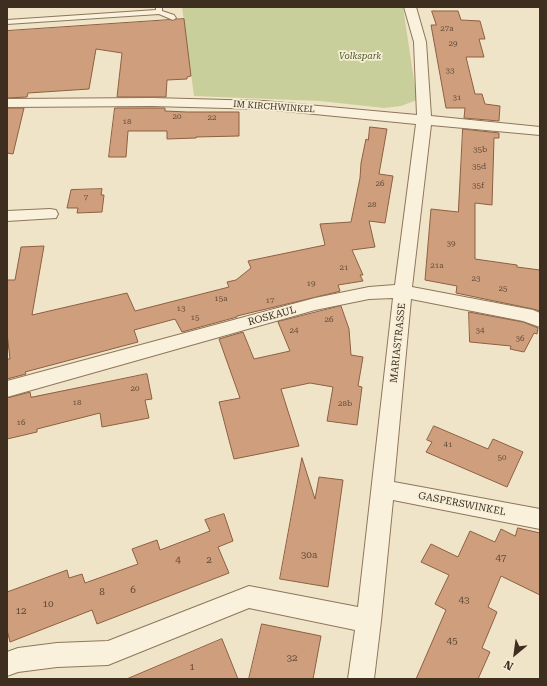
<!DOCTYPE html>
<html>
<head>
<meta charset="utf-8">
<style>
  body { margin:0 }
  #map { position:relative; width:547px; height:686px; overflow:hidden; background:#f0e4c8; font-family:"Roboto Serif",serif }
  canvas { display:block }
  .frame { position:absolute; inset:0; border:8px solid #3d2e20; pointer-events:none }
  .north { position:absolute; left:495px; top:634px; width:40px; height:40px; -webkit-text-stroke:3px #f7eed8; paint-order:stroke; rotate:209deg; font-size:11px; font-weight:700; line-height:16px; text-align:center; color:#3d2e20 }
  .north::after { content:''; display:block; margin:auto; width:14px; height:18px; background:#3d2e20; clip-path:polygon(50% 0,100% 100%,50% 72%,0 100%) }
</style>
</head>
<body>
<div id="map">
<canvas width="547" height="686"></canvas>
<div class="frame"></div>
<div class="north">N</div>
</div>
<script>
const c = document.querySelector('canvas').getContext('2d');
c.lineJoin = 'round';
function paint(path, color) { c.fillStyle = color; c.fill(path, 'evenodd'); }
function stroke(path, color, width, dash) { c.strokeStyle = color; c.lineWidth = width; c.lineCap = dash ? 'butt' : 'round'; c.setLineDash(dash || []); c.stroke(path); }
function label(font, color, halo, rows, align = 'center') {
  c.font = font + ' "Roboto Serif",serif'; c.lineWidth = 3.5; c.setLineDash([]); c.textBaseline = 'middle'; c.strokeStyle = halo; c.fillStyle = color; for (const [text, x, y, turn = 0] of rows) {
    c.save(); c.translate(x, y); c.rotate((+turn || 0) * Math.PI / 180); c.textAlign = isNaN(turn) ? turn : align; if (halo) c.strokeText(text, 0, 0); c.fillText(text, 0, 0); c.restore();
  }
}
paint(new Path2D(`
  M182 7H403L417 100 401 106 384 108 320 101 194 96Z`), '#c9cf9b');
const building = new Path2D(`
  M432 11H458L461 20 480 21 485 39H479L484 57H466L475 94H482L485 104 500 106 499 121 464 118 465 108H446L431 25H436Z
  M184 19 191 76 187 77V79L167 80 166 97H117L122 53 96 49 89 89 28 93 27 97 7 98V31Z
  M7 108H24L13 154 7 153Z
  M115 108H165V111L187 112H239V136L196 137V138L167 139V131H128L126 157H109Z
  M370 127 387 129 379 174 393 176 385 223 369 221 375 247 352 250 363 275H360L363 281 338 285 340 291 337 292 237 316V317L182 332 175 319 134 330 138 342 25 372 26 374 7 379V359H10L7 333V280H15L21 247 44 246 32 315 127 293 135 311 229 287 227 282 236 280 251 268 248 261 325 245 320 224 351 222 360 178 361 163 366 139 368 140Z
  M463 129 499 133V138H494L492 205 475 203V259L517 265V267L540 270V311L533 309 456 293 457 286 425 280 431 209 458 212Z
  M102 189 101 195H104L102 212 77 213 78 208H67L71 190Z
  M341 306 349 329 351 355 363 357 358 386 362 387 357 425 327 421 333 387 310 383 281 389 299 446 234 459 219 402 240 398 219 339 243 332 254 359 290 351 278 322Z
  M469 312 523 322 538 328 537 334 534 333 524 352 510 349 511 346 470 342Z
  M147 374 152 399 145 400 149 418 102 427 100 413 37 429V432L7 439V398L30 392 31 397Z
  M434 426 488 449 493 439 523 452 507 487 426 452 432 442 427 440Z
  M302 458 315 499 319 477 343 480 328 587 280 579Z
  M224 514 233 541 218 547 229 573 97 624 92 610 10 642 7 630V592L67 570 69 578 82 574 85 583 138 564 132 549 157 540 160 550 210 531 205 520Z
  M518 528 540 533V595L501 576 488 607 497 612 482 648 490 652 478 679H416L446 610 435 604 449 575 421 562 431 544 458 557 470 531 495 542 501 529 515 536Z
  M262 624 321 636 313 679H249Z
  M222 639 238 679H127Z`);
paint(building, '#cf9f7d');
stroke(building, '#8d5f41', 1);
const lane = new Path2D(`
  M156 7H162V11L174 15 176 18 173 20 159 14 7 24V20L156 10Z`);
const street = new Path2D(`
  M404 7H416L426 42 431 116 540 127V135L431 125 412 287 533 310 540 313V327L523 321 411 299 394 482 540 509V529L393 500 381 621 374 679H348L355 630 249 608 108 665 57 667 18 672 7 676V652L18 648 57 643 108 641 249 586 358 607 393 298 369 299 315 310 7 397V381L315 298 369 287 395 285 416 124 264 109 152 106 7 107V99L152 98 264 101 417 115 414 42Z
  M50 209 56 210 58 214 56 218 7 221V211Z`);
stroke(lane, '#8d765c', 2);
stroke(street, '#8d765c', 2);
paint(lane, '#faf1dc');
paint(street, '#faf1dc');
label('8px', '#624a37', null, [
  ["27a",447,29],
  ["29",453,44],
  ["33",450,71],
  ["31",457,98],
  ["20",177,117],
  ["22",212,118],
  ["18",127,122],
  ["35b",480,150],
  ["35d",479,167],
  ["26",380,184],
  ["35f",478,186],
  ["7",86,198],
  ["28",372,205],
  ["39",451,244],
  ["21a",437,266],
  ["21",344,268],
  ["23",476,279],
  ["19",311,284],
  ["25",503,289],
  ["15a",221,299],
  ["17",270,301],
  ["13",181,309],
  ["15",195,318],
  ["26",329,320],
  ["24",294,331],
  ["34",480,331],
  ["36",520,339],
  ["20",135,389],
  ["18",77,403],
  ["28b",345,404],
  ["16",21,423],
  ["41",448,445],
  ["50",502,458]
]);
label('italic 9px', '#4d5a26', '#f7eed8', [
  ["Volkspark",360,56]
]);
label('9px', '#3d2e20', '#f7eed8', [
  ["IM KIRCHWINKEL",274,107,4]
]);
label('10px', '#3d2e20', '#f7eed8', [
  ["ROSKAUL",272,316,-15],
  ["MARIASTRASSE",398,343,-84],
  ["GASPERSWINKEL",462,504,11]
]);
label('10px', '#624a37', null, [
  ["30a",309,555],
  ["47",501,558],
  ["4",178,560],
  ["2",209,560],
  ["6",133,590],
  ["8",102,592],
  ["43",464,600],
  ["10",48,604],
  ["12",21,611],
  ["45",452,641],
  ["32",292,658],
  ["1",192,667]
]);
</script>
</body>
</html>
